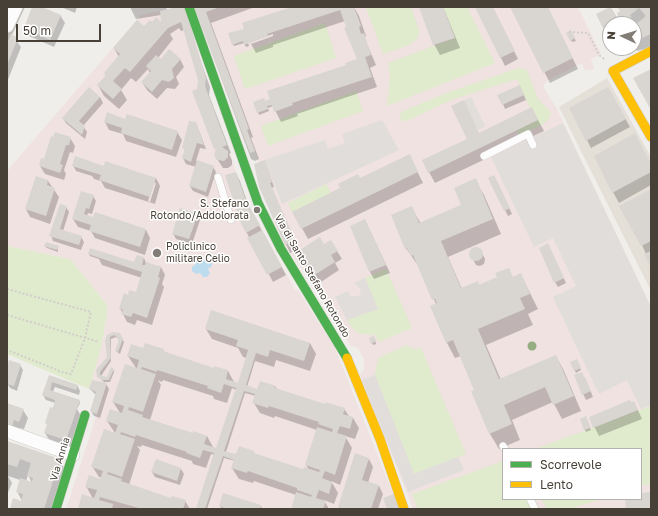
<!DOCTYPE html>
<html>
<head>
<meta charset="utf-8">
<style>
  body { margin:0 }
  #map { position:relative; width:658px; height:516px; overflow:hidden; background:#f0eeeb; font-family:"Golos Text",sans-serif }
  canvas { display:block }
  .frame { position:absolute; inset:0; border:8px solid #474037; pointer-events:none }
  .legend { position:absolute; left:502px; top:448px; width:140px; height:52px; box-sizing:border-box; background:#fff; border:1px solid #b5b3af; margin:0; padding:5px 7px; list-style:none; font-size:12px; color:#474037 }
  .legend li { display:flex; align-items:center; gap:8px; height:20px }
  .legend b { width:20px; border:1px solid #b5b3af }
  .north { position:absolute; left:602px; top:16px; width:40px; height:40px; box-sizing:border-box; background:#fff; border:1px solid #b5b3af; border-radius:50%; rotate:274deg; font-size:11px; font-weight:700; line-height:16px; text-align:center; color:#474037 }
  .north::after { content:''; display:block; margin:auto; width:14px; height:18px; background:#827d76; clip-path:polygon(50% 0,100% 100%,50% 72%,0 100%) }
  .scale { position:absolute; left:16px; top:24px; width:85px; height:18px; box-sizing:border-box; border:2px solid #474037; border-top:0; padding-left:5px; font-size:12px; line-height:14px; white-space:nowrap; color:#474037; -webkit-text-stroke:3px #fff; paint-order:stroke }
</style>
</head>
<body>
<div id="map">
<canvas width="658" height="516"></canvas>
<div class="frame"></div>
<ul class="legend">
<li><b style="height:5px;background:#4caf50"></b>Scorrevole</li>
<li><b style="height:5px;background:#ffc107"></b>Lento</li>
</ul>
<div class="north">N</div>
<div class="scale">50 m</div>
</div>
<script>
const c = document.querySelector('canvas').getContext('2d');
c.lineJoin = 'round';
function paint(path, color) { c.fillStyle = color; c.fill(path, 'evenodd'); }
function stroke(path, color, width, dash) { c.strokeStyle = color; c.lineWidth = width; c.lineCap = dash ? 'butt' : 'round'; c.setLineDash(dash || []); c.stroke(path); }
function label(font, color, halo, rows, align = 'center') {
  c.font = font + ' "Golos Text",sans-serif'; c.lineWidth = 3; c.setLineDash([]); c.textBaseline = 'middle'; c.strokeStyle = halo; c.fillStyle = color; for (const [text, x, y, turn = 0] of rows) {
    c.save(); c.translate(x, y); c.rotate((+turn || 0) * Math.PI / 180); c.textAlign = isNaN(turn) ? turn : align; if (halo) c.strokeText(text, 0, 0); c.fillText(text, 0, 0); c.restore();
  }
}
paint(new Path2D(`
  M607 78 651 157V291L559 107Z`), '#e4e0d8');
paint(new Path2D(`
  M177 7H185L206 78 205 86 220 125 245 198 295 290H298L335 348 399 509H66L97 414 96 392 89 389 102 344 108 306 70 259 7 246V171L141 15Z
  M194 7H578L601 54 591 59 594 69 585 71 582 63 547 81 543 86 557 109 651 307V509H413L360 374 364 370V360L358 348 351 346 324 302V298L317 282 310 280 285 245 255 151 250 153ZM503 449H641V499H503Z`), '#efe2e0');
paint(new Path2D(`
  M366 7H411C413 15 418 23 419 31 421 45 393 50 383 54Z
  M443 7H467L495 63 387 106 390 77 388 63 455 38Z
  M325 23 336 58 245 89 234 56Z
  M519 68 527 70 538 99 551 113C550 125 529 130 519 135L517 130 538 120 532 107 530 108 517 79 451 100 407 121H402L399 116 401 112 449 92Z
  M356 91 363 111 268 146 261 126Z
  M326 184 331 193 292 212 288 203Z
  M7 246 70 259 108 306 102 344 89 389 7 354Z
  M386 269 412 328 379 342 375 335C359 334 356 335 347 320L378 309 365 278Z
  M407 345 412 349 421 348 466 454 414 474 375 375 378 358Z
  M651 406V484L641 485V449H535Z
  M503 461V499H527L532 509H418L412 494Z
  M541 499H602L569 509H547Z`), '#e0eacc');
paint(new Path2D(`
  M471 97 485 126 478 130 464 100Z
  M382 120 399 150 282 204 265 160 325 140 328 149 345 143 342 134Z
  M563 123 651 307V405L641 409 627 380 599 394 553 297 576 286 553 238 534 247 491 157Z
  M365 278 378 309 347 320 335 297 348 291 351 296H358L361 294 360 288 354 283Z
  M375 375 414 474 458 457 464 470 408 492 362 380Z`), '#e0dddb');
paint(new Path2D(`
  M198 256 204 260 209 259 212 262V266L208 269 210 273 207 277H203L200 273 196 274 192 271V267L196 264 195 259Z`), '#bddced');
paint(new Path2D(`
  M7 7H25L12 35 21 47 7 82Z
  M33 7H40L60 15 65 23 54 47 29 36 25 28Z
  M61 7H77L75 13Z
  M130 7H166L167 10 181 7 210 87 209 95 231 153 229 154 232 160V165L228 168H223L215 156 216 150 198 90 199 80 184 30 181 31 179 28 170 34 173 39 158 58 161 61 180 59 184 67 176 77 179 84 175 89 167 88 157 99 147 90 142 82 150 73 148 69 136 82 131 78 121 90 127 100 119 109 104 96 98 85 106 76 105 73 119 57 114 48 152 23 162 24 161 15 136 19Z
  M195 7H255L211 23 253 137 251 138 259 159 255 161 251 159Z
  M295 7H354L359 16 366 36 364 37 376 65 370 68 377 87 297 114 298 116 281 122 273 106 268 108 269 111 259 115 255 102 264 99 265 102 358 60 345 21 273 45V47L256 53 251 44 273 36V34L251 42V44L243 23Z
  M420 7H443L460 48 440 55 434 44Z
  M476 7H492L518 59 505 66Z
  M511 7H547L578 69 550 83Z
  M619 7H651V47L637 51 634 46V24H610V40L598 15 611 8 617 18 620 16 621 11Z
  M244 31 249 46 246 47 244 43 234 46 233 44Z
  M571 32 576 41 572 42 568 33Z
  M615 48H629L618 54Z
  M608 88 630 127 591 148 587 140Z
  M522 91 526 100 505 109 503 104Z
  M100 97 103 103 83 126 87 132 85 139 66 123 63 118Z
  M466 106 479 134 532 109 544 131 435 183 423 161 468 139Z
  M126 120 177 132 182 140 176 157 126 141 123 134 109 130 105 122Z
  M196 123 206 149 200 148 196 161 213 167 216 172 208 197 193 191 190 186 196 167 186 164 183 158 185 151 184 148Z
  M70 138 75 146 73 153 70 152 64 170 66 174 64 180 45 174 40 166Z
  M409 155 423 183 308 239 293 212Z
  M265 161 274 187 271 188 299 249 290 253 260 187Z
  M73 165 104 167 156 178 160 186 155 204 105 188 101 181 94 179 92 176 76 171ZM154 183H156L150 202 148 201Z
  M651 165V185L619 203 613 192Z
  M236 173 240 181 249 207 286 275 273 282 240 220Z
  M36 177 48 181 59 197 50 224 30 217 26 209Z
  M489 179 497 182 512 214 508 216Z
  M475 180 484 195 501 234 448 257 462 289 521 275 538 309 528 314 533 325 486 345 501 380 556 356 564 371 581 411 562 419 553 402 512 420 520 440 499 449 490 434 472 392 475 391 461 356 455 358 447 343 431 306 436 304 421 270 406 248 392 215 411 207 421 224 463 206Z
  M651 190V265L642 245Z
  M82 192 93 196 96 201 92 214 88 213 87 216 146 230 150 238 145 255 95 238 91 231 78 227 73 219Z
  M66 207 69 212 63 231 81 237 84 242 81 250 53 241 51 235Z
  M197 214 200 220 192 244 176 239 173 233Z
  M365 220 390 273 374 279 370 272Z
  M45 246 58 247V252L47 248Z
  M324 246 337 251 342 259 335 263 339 270 318 284 303 260Z
  M476 247 480 249 485 259 484 264 480 266 476 265 470 254 471 250Z
  M550 250 566 283 558 287 555 282Z
  M89 254 135 263 144 258 146 263 161 267 165 275 162 284 164 287 152 325 137 320 135 325 127 322 120 308 128 296 137 293 142 278 102 265 99 259 90 256Z
  M206 329 310 343 316 354 310 371 276 360 274 367 255 361 247 387 256 390 275 386 277 389 325 405 344 409 349 416 353 418 359 428 355 439 345 436 352 448 340 485 331 481 338 493 334 504 324 500 329 509H292L296 495 254 481 253 483 239 479 232 468 235 461 224 458 207 509H197L215 455 211 454 206 468 193 464 192 461 142 445 141 447 137 446 140 450 129 485 172 499 185 501 190 509H79L93 499 86 486 105 481V479L99 477 92 466 115 433 107 421 120 413 113 402 136 368 128 356 143 349 163 350 165 353 215 369V367L228 371 234 382 238 384 247 358 243 357 238 348 212 339ZM158 380 162 382 163 380 213 396 214 399 227 403 232 388 236 390 217 449 213 447 207 436 193 434 150 420 161 385ZM245 393 256 396 254 403 260 413 274 418 275 416 317 430 306 465 309 470 304 471 255 455 254 452 236 456 226 452Z
  M119 334 124 342 120 354 116 351 120 340 116 337 111 339V361L101 376 108 378 113 369 114 372 110 382H104L98 376 97 371 108 357V335Z
  M375 340 376 344 373 345 372 343Z
  M576 360 581 370 576 373 571 362Z
  M20 365 23 370 17 391 10 388 7 383V371Z
  M49 376 77 385 80 391 79 395 55 387 53 392 79 400 80 403 77 409 81 416 70 448 50 441 45 433 48 425 46 423 55 403 46 400 43 395Z
  M575 376 585 378 593 397 586 400Z
  M106 384 109 389 100 418 94 416 91 411 96 395 90 389Z
  M634 402 642 419 599 436 590 418Z
  M7 405 23 410 28 418 24 429 19 428 17 433 7 430Z
  M581 420H587L591 430 586 432Z
  M7 442 60 460 64 468 57 509H11L22 501 17 491 20 480 8 476 12 483 7 495ZM28 475 32 483 26 481Z
  M369 459 373 467 368 483 379 486 383 494 378 509H340L339 506Z
  M181 469 184 474 180 485 155 477 152 472Z
  M220 506H261L262 509H222Z`), '#0003');
paint(new Path2D(`
  M32 7H42L61 15 50 40 24 28Z
  M177 7H185L206 78 205 86 227 145 222 147 228 151V157L224 161 218 160 214 156 216 149H214L192 91 197 89 198 80 181 22 168 28 130 72 125 68 113 81 122 89 113 99 97 85 106 75 104 73 120 54 113 48 137 20 144 26 150 20 152 22 156 17 161 22 160 11Z
  M194 7H220L206 12 249 129 247 130 255 151 250 153Z
  M292 7H354L361 26 359 27 361 34 364 33 371 55 365 57 372 77 292 103 293 105 274 112 272 105 267 106 268 109 257 113 253 102 264 98 265 101 270 99 267 91 346 65 345 63 357 59 344 28 346 27 340 10 267 34 268 36 244 45 243 41 232 45 228 33 244 29 242 23Z
  M419 7H443L455 38 433 45Z
  M475 7H493L515 51 500 58Z
  M510 7H548L573 58 543 73Z
  M610 7 616 17 618 16 617 13 620 11 617 7H651V34L640 39 638 36 634 39V24H610V42L596 14ZM639 8 646 16 635 25 630 15Z
  M571 30 575 38 570 41 566 33Z
  M11 34 18 38 7 65V43Z
  M169 49 181 59 172 69 174 78 169 82 162 80 152 92 141 82 151 71 146 66 156 55 161 59Z
  M651 69V110L633 78Z
  M520 85 524 95 502 105 497 95Z
  M89 87 100 97 79 121 85 126 82 135 62 118Z
  M608 87 626 119 586 141 569 108Z
  M464 100 479 133 532 107 538 120 428 173 422 160 467 139 451 106Z
  M107 112 125 119 127 114 178 131 172 150 121 133 122 128 104 122Z
  M189 121 196 122 204 145 197 143 191 162 182 158 185 149 182 148Z
  M55 132 71 137 69 145H66L60 164 63 165 60 173 39 166 41 158 44 159 51 136 53 137Z
  M635 133 651 164V172L612 193 594 156Z
  M410 154 418 172 301 229 292 212 340 188 338 184 358 174 360 178Z
  M75 156 104 166 105 161 156 178 150 197 99 180 101 175 72 166Z
  M197 160 214 166 206 192 189 186Z
  M265 160 272 182 270 183 295 240 285 245 259 187 254 164Z
  M236 172 245 198 260 225 246 233 240 221 225 175Z
  M494 175 510 208 504 211 488 178Z
  M36 176 48 180 47 185 55 188 46 216 25 209Z
  M476 178 493 219 441 241 461 288 478 281 479 285 497 277 495 273 509 268 513 277 521 273 530 294 520 298 525 309 478 329 499 379 556 355 574 396 553 405 545 387 504 405 512 424 489 434 471 391 474 390 453 340 446 343 430 306 437 303 435 299 432 300 413 255 411 256 407 248 405 249 391 215 412 206 419 223 461 205 454 188Z
  M651 189V241L641 246 619 206Z
  M81 191 94 195 89 209 86 208 84 214 93 217 95 212 146 229 140 247 89 231 91 225 72 219Z
  M60 204 67 206 60 229 82 236 79 245 49 236Z
  M180 208 198 214 189 239 172 234Z
  M365 219 386 265 369 272 350 226Z
  M262 230 282 267 267 275 247 238Z
  M320 237 324 244 331 240 338 251 331 255 335 262 313 276 297 252Z
  M46 242 59 246 57 250 44 246Z
  M548 243 564 278 554 283 539 248Z
  M469 254a7 7 0 1 1 14 0a7 7 0 1 1-14 0Z
  M90 248 134 262 137 255 144 257 142 265H145L146 262 161 267 158 277 160 278 147 318 133 313 131 317 121 314 123 310 119 308 124 293 128 295 129 290 136 292 142 272 88 254Z
  M651 251V267L644 254Z
  M211 310 310 343 304 361 270 350 268 357 256 353 246 385 257 389 260 381 276 386 275 388 325 404V402L345 408 343 414 353 417 350 429 340 426 337 433 347 436 335 475 325 471 322 478 332 482 329 494 319 490 316 498 326 501 323 509H291L296 492 311 497 312 495 297 490V488L248 471 247 473 231 468 234 460 223 456 205 509H196L214 453 203 450 200 458 186 453 187 452 136 435 135 437 121 432 120 434 135 439 122 477 108 472 107 474 122 479 121 481 171 498 172 496 186 500 183 509H142L100 497 99 500 113 504 112 509H78L82 494 94 498 97 490 85 487 89 475 100 479 103 471 91 467 104 429 115 433 118 425 106 421 110 409 122 413 124 406 112 402 125 364 137 368 139 360 127 356 131 344 143 348 145 343 164 349 163 351 214 368V366L228 370 226 379 238 383 248 350 236 346 238 340 205 329ZM142 367 157 372V370L208 386 207 388 221 393 224 384 236 388 216 448 204 444 207 436 193 431V433L142 417 143 415 128 410 129 407 143 412 156 374 141 369ZM244 391 255 394 252 403 268 408 269 406 319 422 318 424 333 429 332 432 317 427 305 465 320 470 319 472 304 467 303 469 254 453V451L239 446 236 454 224 451Z
  M113 332 120 333 123 339 118 352 115 351 119 339 114 335 110 337 111 358 100 372V375L107 377 111 367 114 369 109 380H102L97 377 96 370 107 357 105 341 107 335Z
  M374 336 376 341 371 344 369 338Z
  M577 359 581 368 574 371 570 362Z
  M9 360 21 364 14 386 7 384V366Z
  M582 372 591 391 582 395 574 375Z
  M49 375 78 385 76 390 52 382 50 390 80 400 66 440 44 433 47 424 45 423 50 407 53 408 55 400 42 395Z
  M92 380 107 383 97 414 90 411 96 392 89 389Z
  M630 400 631 402 634 401 638 410 593 428 589 417Z
  M7 403 24 409 19 422 14 420 12 426 7 424Z
  M586 416 590 428 584 430 580 419Z
  M7 441 60 459 44 509H10L13 498 21 501 23 494 16 492 20 478 32 482 33 478 27 476 31 463 20 459 17 467 7 464Z
  M355 453 369 458 362 480 379 485 371 509H345L338 507Z
  M156 459 181 468 177 481 151 472Z
  M651 492V509H626L625 499H641V493Z
  M223 493 261 505 260 509H227L219 506Z
  M394 494 399 509H387L383 498Z`), '#d9d6d2');
const lane = new Path2D(`
  M484 156 528 134 533 145
  M218 177 231 220
  M503 446 505 449
  M530 499 535 509`);
const street = new Path2D(`
  M7 26 16 7
  M7 431 73 455`);
const fast = new Path2D(`
  M189 7 258 203 281 249 347 358
  M56 509 85 415`);
const slow = new Path2D(`
  M651 51 613 71 651 137
  M347 358 380 439 404 509`);
stroke(lane, '#ceccc8', 8);
stroke(street, '#ceccc8', 14);
stroke(fast, '#cfcbc2', 10);
stroke(slow, '#cfcbc2', 10);
stroke(new Path2D(`
  M569 32 588 33 599 55 604 59
  M7 289 91 312 85 338 71 374 62 372 7 350
  M7 315 99 342`), '#d1cecc', 2, [2, 2]);
stroke(lane, '#fdfcfc', 7);
stroke(street, '#fdfcfc', 13);
stroke(fast, '#4caf50', 9);
stroke(slow, '#ffc107', 9);
c.fillStyle = '#96ad82';
for (const [x, y] of [
  [532,346]
]) { c.beginPath(); c.arc(x, y, 4.5, 0, 2 * Math.PI); c.fill(); }
for (const [x, y, r, color] of [
  [257,210,4,"#827d76"],
  [157,253,5,"#827d76"]
]) { const dot = new Path2D(); dot.arc(x, y, r, 0, 2 * Math.PI); c.fillStyle = color; c.fill(dot); stroke(dot, '#fff', 1.5); }
label('10px', '#474037', '#fff', [
  ["S. Stefano",249,204],
  ["Rotondo/Addolorata",249,216],
  ["Policlinico",166,247,"left"],
  ["militare Celio",166,259,"left"]
], 'right');
label('10px', '#474037', '#fff', [
  ["Via di Santo Stefano Rotondo",312,276,60],
  ["Via Annia",60,459,-73]
]);
</script>
</body>
</html>
